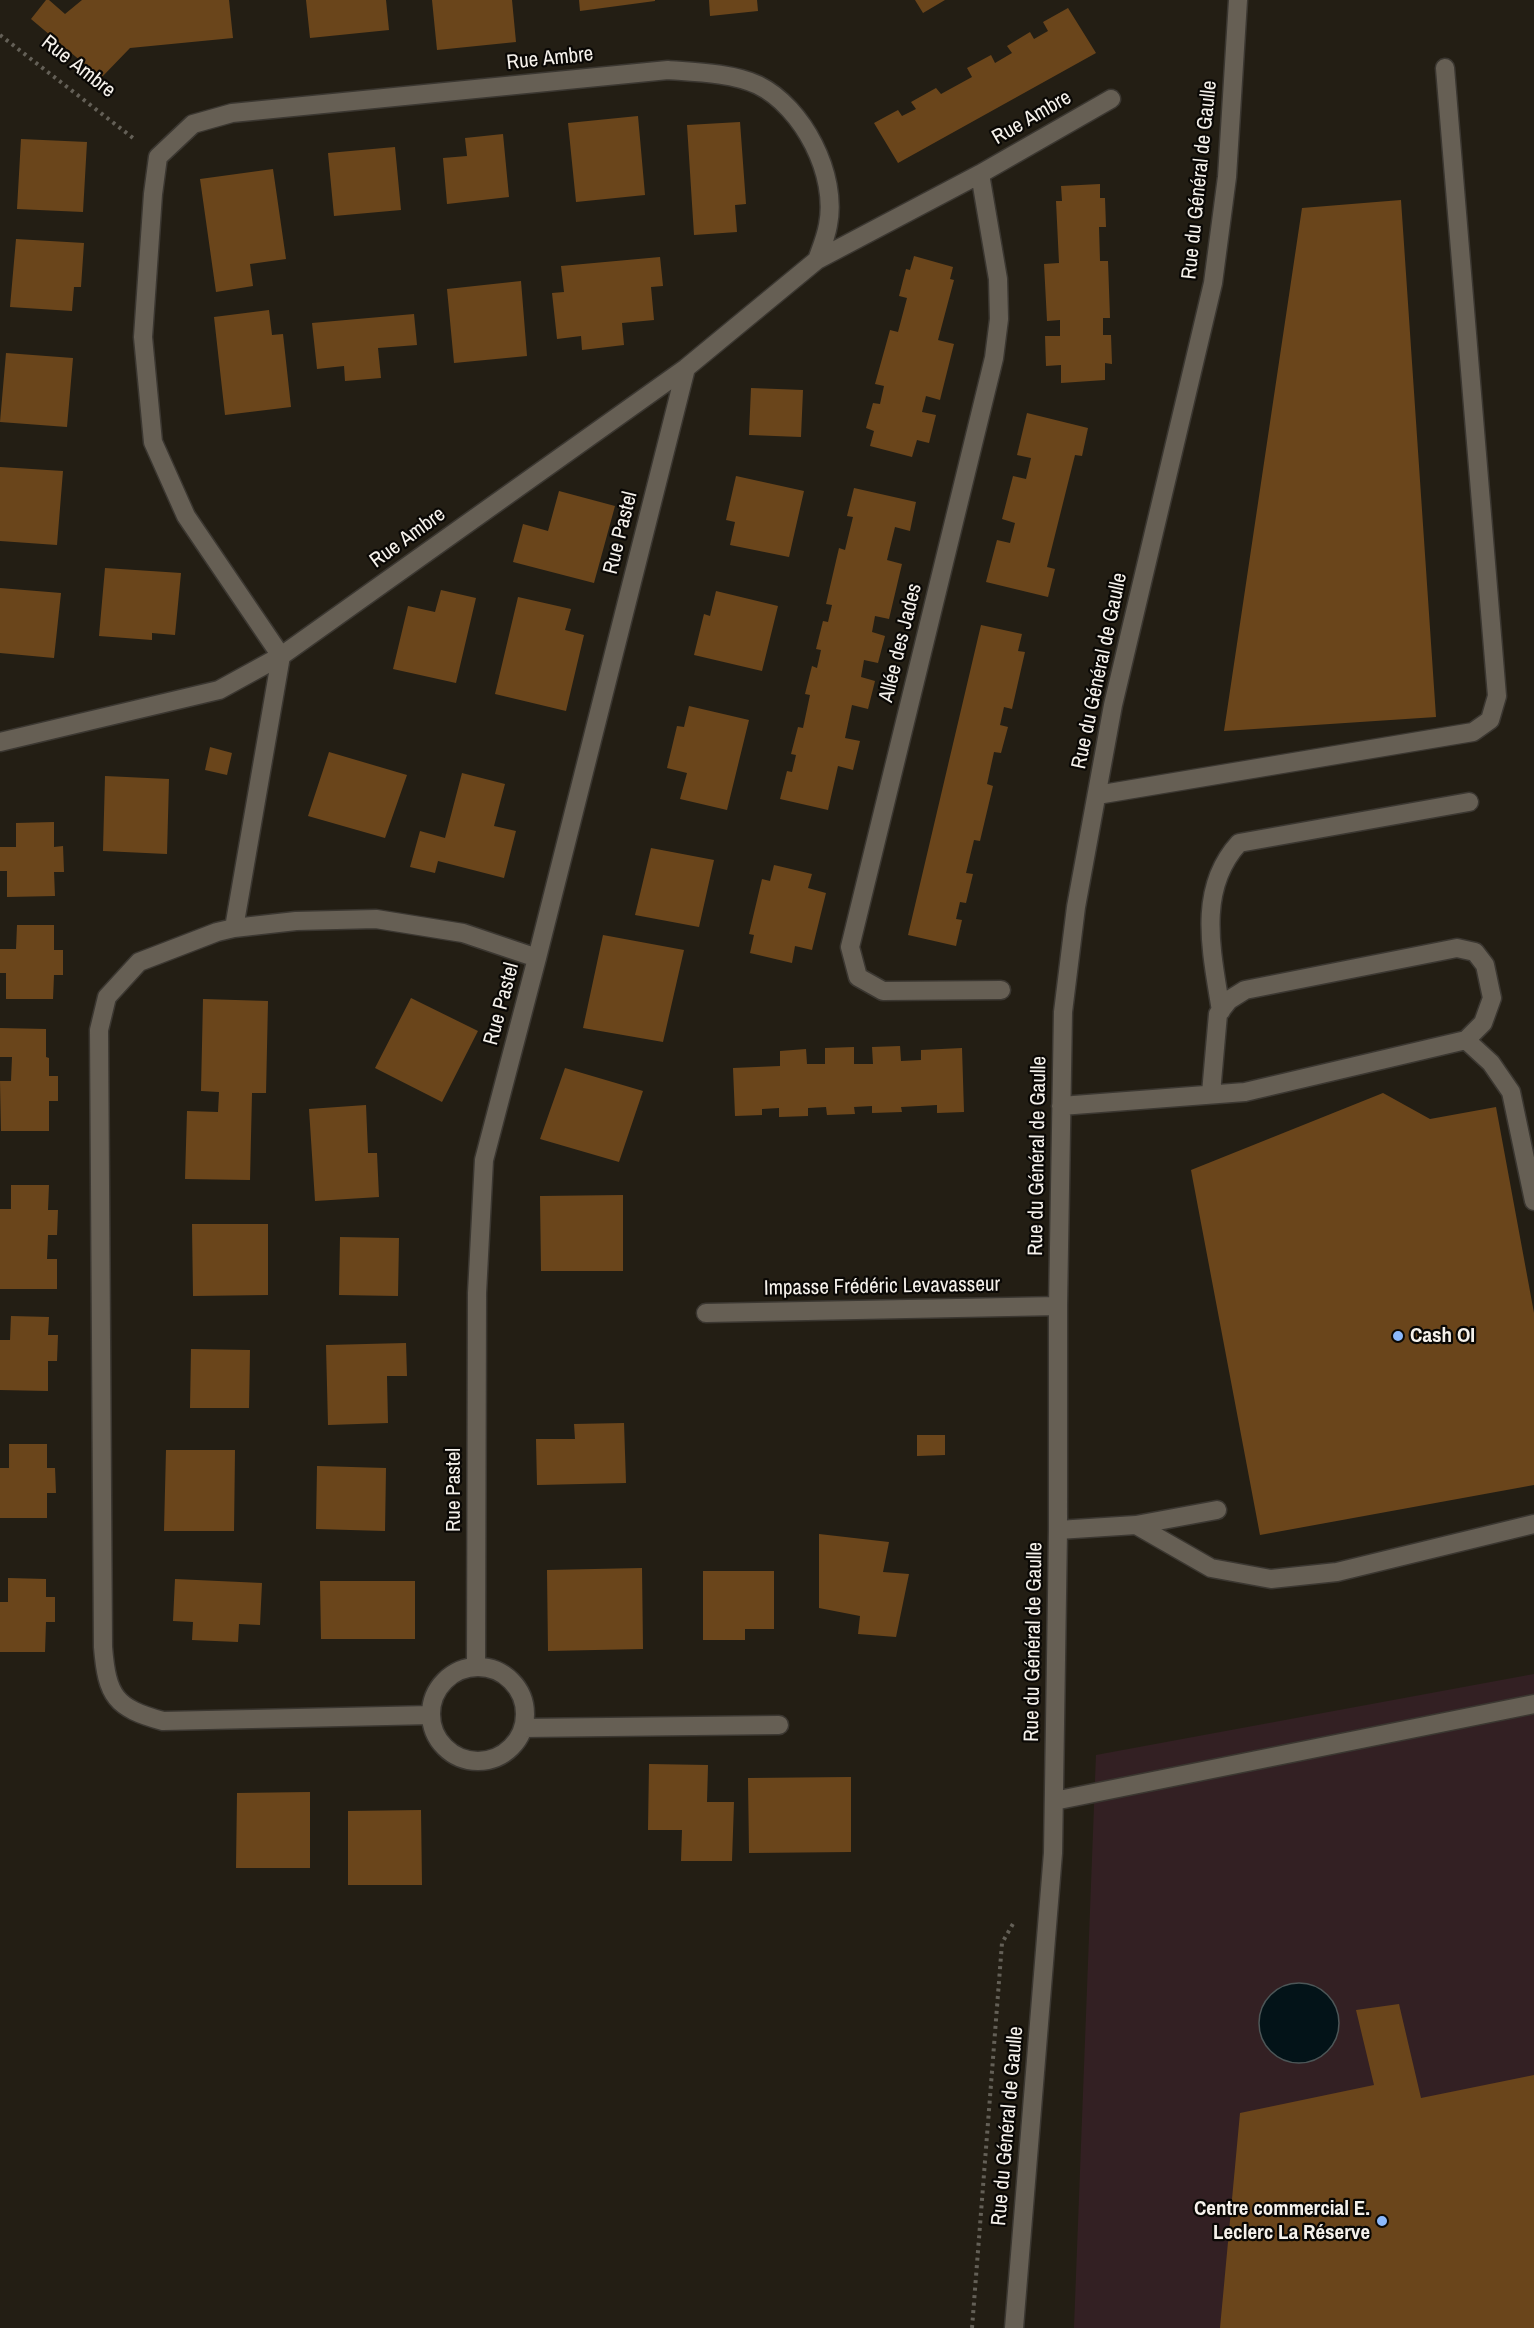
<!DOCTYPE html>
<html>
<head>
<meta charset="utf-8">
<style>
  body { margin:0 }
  canvas { display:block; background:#231e14 }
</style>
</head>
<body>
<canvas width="1534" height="2328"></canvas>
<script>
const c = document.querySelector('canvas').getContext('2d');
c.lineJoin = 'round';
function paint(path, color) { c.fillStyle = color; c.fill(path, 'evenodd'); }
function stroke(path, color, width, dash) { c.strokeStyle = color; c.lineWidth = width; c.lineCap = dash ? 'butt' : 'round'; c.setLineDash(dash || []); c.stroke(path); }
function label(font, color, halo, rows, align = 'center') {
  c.font = font + ' "Archivo Narrow",sans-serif'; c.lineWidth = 4.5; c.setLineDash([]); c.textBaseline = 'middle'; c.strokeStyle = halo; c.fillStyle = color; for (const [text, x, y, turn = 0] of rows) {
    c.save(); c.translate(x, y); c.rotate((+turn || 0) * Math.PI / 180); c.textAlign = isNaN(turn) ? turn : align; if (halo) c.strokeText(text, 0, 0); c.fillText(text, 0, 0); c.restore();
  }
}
paint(new Path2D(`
  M1534 1674V2328H1074L1096 1755Z`), '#332023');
const water = new Path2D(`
  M1259 2023a40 40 0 1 1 80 0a40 40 0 1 1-80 0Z`);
paint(water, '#031318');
stroke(water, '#4c5657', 1.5);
paint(new Path2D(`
  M46 0H49L65 14 82 0H229L233 38 130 48 101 78 31 19Z
  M306 0H386L389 30 310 38Z
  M432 0H512L516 42 437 50Z
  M579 0H655V1L580 11Z
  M709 0H757L758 11 710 16Z
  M915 0H945L923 13Z
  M1068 8 1096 53 898 163 874 123 898 110 902 116 916 109 911 102 936 88 941 94 972 77 967 68 991 55 995 63 1012 53 1007 46 1030 32 1034 39 1048 31 1043 22Z
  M638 116 645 195 576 202 568 123Z
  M740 122 746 204 735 205 737 232 694 235 687 125Z
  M503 134 509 197 447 204 443 158 467 156 465 138Z
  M21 139 87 142 83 212 17 209Z
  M395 147 401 210 334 216 328 153Z
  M273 169 286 259 250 264 253 286 216 292 200 179Z
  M1100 184V198H1105L1106 227H1099L1100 261H1108L1110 318H1103V335H1111L1112 364 1105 363V380L1061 383V365L1046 366 1045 336H1060V320L1047 321 1044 264 1059 263 1056 201H1062L1061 186Z
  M1401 200 1436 717 1224 731 1302 208Z
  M16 239 84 243 81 287H74L72 311 10 307Z
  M914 256 953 267 950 279 954 280 938 340 954 344 940 400 926 396 922 412 936 415 929 443 917 440 912 457 870 446 874 431 866 428 873 403 880 404 884 386 875 384 890 330 898 332 907 298 899 296 906 269 910 270Z
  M660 257 663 286 651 287 654 320 622 323 624 345 582 350 581 336 557 339 552 293 564 292 561 266Z
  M521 281 527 356 454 363 447 289Z
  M269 310 272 335 283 334 291 407 225 415 214 317Z
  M414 314 417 345 378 348 381 378 345 381 344 366 317 369 312 323Z
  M6 353 73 358 67 427 0 422Z
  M751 388 803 390 801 437 749 435Z
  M1027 413 1088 428 1082 456 1075 455 1047 567 1055 569 1048 597 986 582 997 540 1010 543 1015 523 1002 519 1013 476 1026 479 1031 458 1017 455Z
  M0 467 63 471 57 545 0 541Z
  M736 476 804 491 789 557 730 545 735 522 726 520Z
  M854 488 916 502 910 531 895 527 887 560 902 564 889 619 875 616 872 632 885 636 878 663 864 660 861 677 875 681 868 709 852 705 845 738 860 741 853 770 838 766 828 810 780 799 787 771 792 772 796 755 791 754 798 727 803 728 810 695 805 694 812 666 817 668 821 650 816 649 823 621 828 622 832 605 826 604 839 548 845 550 853 517 847 516Z
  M559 491 615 506 594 583 513 562 523 524 548 531Z
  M105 568 181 573 175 635 152 633V640L99 636Z
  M0 588 61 593 54 658 0 653Z
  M441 590 476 598 456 683 393 669 408 606 435 612Z
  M716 591 778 606 762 671 694 655 704 614 710 616Z
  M518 597 571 609 565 630 584 635 566 711 495 694Z
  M981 625 1022 634 1018 651 1025 652 1012 709 1004 707 1000 725 1008 727 1001 753 994 752 987 784 993 786 980 841 974 840 966 873 973 874 966 903 960 902 956 919 962 920 956 946 908 935Z
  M689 706 749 720 727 810 680 799 687 773 667 768 677 726 684 727Z
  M210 747 232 753 227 775 205 770Z
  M329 752 407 775 385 838 308 816Z
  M462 773 505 784 494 826 516 831 504 878 438 861 435 873 410 867 420 831 445 838Z
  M105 776 169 779 167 854 103 851Z
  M54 822V847L63 846 64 872H54L55 896 7 897V871H0V847H16V823Z
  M651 848 714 860 699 927 635 915Z
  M774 865 812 874 808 888 826 893 812 950 795 946 792 963 750 953 754 935 749 934 762 879 770 881Z
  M17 925H54V950H63V975H54L53 999H6V973H0V949H16Z
  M603 935 684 950 663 1042 583 1028Z
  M411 998 478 1031 442 1102 375 1068Z
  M203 999 268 1001 266 1093H252L250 1180 185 1179 187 1111 218 1112 219 1092 201 1091Z
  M0 1028 46 1029V1057L49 1058V1076H58V1101H49V1131H1L0 1081H11L12 1057H0Z
  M900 1046 901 1061 921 1060V1050L962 1048 964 1112 937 1113V1105L901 1107 902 1112 872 1113V1106L854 1107 855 1114 827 1115 826 1107 808 1108V1116L779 1117V1108L762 1109V1115L735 1116 733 1068 780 1066V1051L806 1049 807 1064H825V1048L854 1047V1064H873L872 1047Z
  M565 1068 643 1091 619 1162 540 1139Z
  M1383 1093 1430 1119 1496 1107 1534 1313V1485L1260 1535 1191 1170Z
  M366 1105 368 1153H377L379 1197 315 1201 309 1109Z
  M11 1185H49L48 1210H58L57 1235H48L47 1259H57V1289H0V1209H11Z
  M623 1195V1271H541L540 1196Z
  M192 1224H268V1295L193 1296Z
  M340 1237 399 1238 398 1296 339 1295Z
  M11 1316 49 1317 48 1335H58L57 1361H48V1391L0 1390V1340H10Z
  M406 1343 407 1376H387L388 1423 328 1425 326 1345Z
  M191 1349 250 1350 249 1408H190Z
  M624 1423 626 1483 537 1485 536 1439H575L574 1424Z
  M917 1435H945V1455L917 1456Z
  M9 1444H47V1468H55L56 1493H47V1518H0V1468H9Z
  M166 1450H235L234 1531H164Z
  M317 1466 386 1468 385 1531 316 1529Z
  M819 1534 889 1542 883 1572 909 1574 896 1637 858 1634 860 1616 819 1608Z
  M642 1568 643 1649 548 1651 547 1570Z
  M703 1571H774V1629H745V1640H703Z
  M8 1578 46 1579V1597H55V1622H46L45 1652H0V1602H8Z
  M175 1579 262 1583 260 1625 239 1624 238 1642 192 1640 193 1622 173 1621Z
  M320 1581H415V1639H321Z
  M649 1764 708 1765 707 1802H734L732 1861H681L682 1830H648Z
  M851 1777V1852L749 1853 748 1778Z
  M310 1792V1868H236L237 1793Z
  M421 1810 422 1885H348V1811Z
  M1399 2004 1421 2098 1534 2075V2328H1220L1240 2113 1374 2085 1356 2010Z`), '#6a451b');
const minor = new Path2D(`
  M980 174 998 279 999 319 994 358 850 947 858 977 883 991 1001 990
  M281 656 186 516 153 442 143 337 153 194 158 157 193 124 232 113 668 70C695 72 733 73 758 85 803 107 838 175 828 225 826 237 821 249 817 260
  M0 742 219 690 281 656 686 368 817 260 980 174 1111 99
  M1097 795 1473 732 1490 720 1497 696 1445 68
  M234 928 281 656
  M1221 1011C1212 953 1196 890 1239 843L1469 802
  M1466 1040 1491 1063 1511 1092 1534 1201
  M1061 1106 1245 1092 1466 1040 1483 1023 1492 998 1485 965 1475 952 1457 948 1245 990 1229 1000 1218 1014 1211 1093
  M706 1313 1058 1306
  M1136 1525 1217 1510
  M1058 1530 1136 1525 1211 1568 1271 1579 1337 1572 1534 1524
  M476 1666 477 1293 484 1160 537 958 686 368
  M431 1714a47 47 0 1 1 94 0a47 47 0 1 1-94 0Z
  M431 1715 163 1721C115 1708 107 1696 103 1647L99 1030 107 997 139 962 217 932 234 928 296 921 376 919 463 933 537 958
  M523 1728 779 1725
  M1054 1801 1534 1704
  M1014 2328 1053 1853 1058 1530V1306L1063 1012 1076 907 1113 705 1213 283 1227 177 1238 0`);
stroke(minor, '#3b3731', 21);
stroke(new Path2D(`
  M0 35 133 138
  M972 2328 1002 1943 1014 1922`), '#646057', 4, [3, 4.5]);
stroke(minor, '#665f54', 18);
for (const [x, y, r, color] of [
  [1398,1336,6,"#8cb9fc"],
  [1382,2221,6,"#8cb9fc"]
]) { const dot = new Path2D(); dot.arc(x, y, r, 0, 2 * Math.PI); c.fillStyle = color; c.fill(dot); stroke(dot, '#0a0805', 2); }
label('21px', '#f5f1eb', '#0a0805', [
  ["Rue Ambre",550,59,-6],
  ["Rue Ambre",78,67,38],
  ["Rue Ambre",1032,118,-30],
  ["Rue du Général de Gaulle",1200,180,-84],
  ["Rue Pastel",621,533,-76],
  ["Rue Ambre",408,538,-36],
  ["Allée des Jades",901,643,-76],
  ["Rue du Général de Gaulle",1100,671,-78],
  ["Rue Pastel",502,1004,-75],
  ["Rue du Général de Gaulle",1038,1156,-89],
  ["Impasse Frédéric Levavasseur",882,1287,-1],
  ["Rue Pastel",454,1490,-90],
  ["Rue du Général de Gaulle",1034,1642,-89],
  ["Rue du Général de Gaulle",1008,2126,-85]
]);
label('bold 21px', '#f5f1eb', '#0a0805', [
  ["Cash OI",1410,1336],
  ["Centre commercial E.",1370,2209,"right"],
  ["Leclerc La Réserve",1370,2233,"right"]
], 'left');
</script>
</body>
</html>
